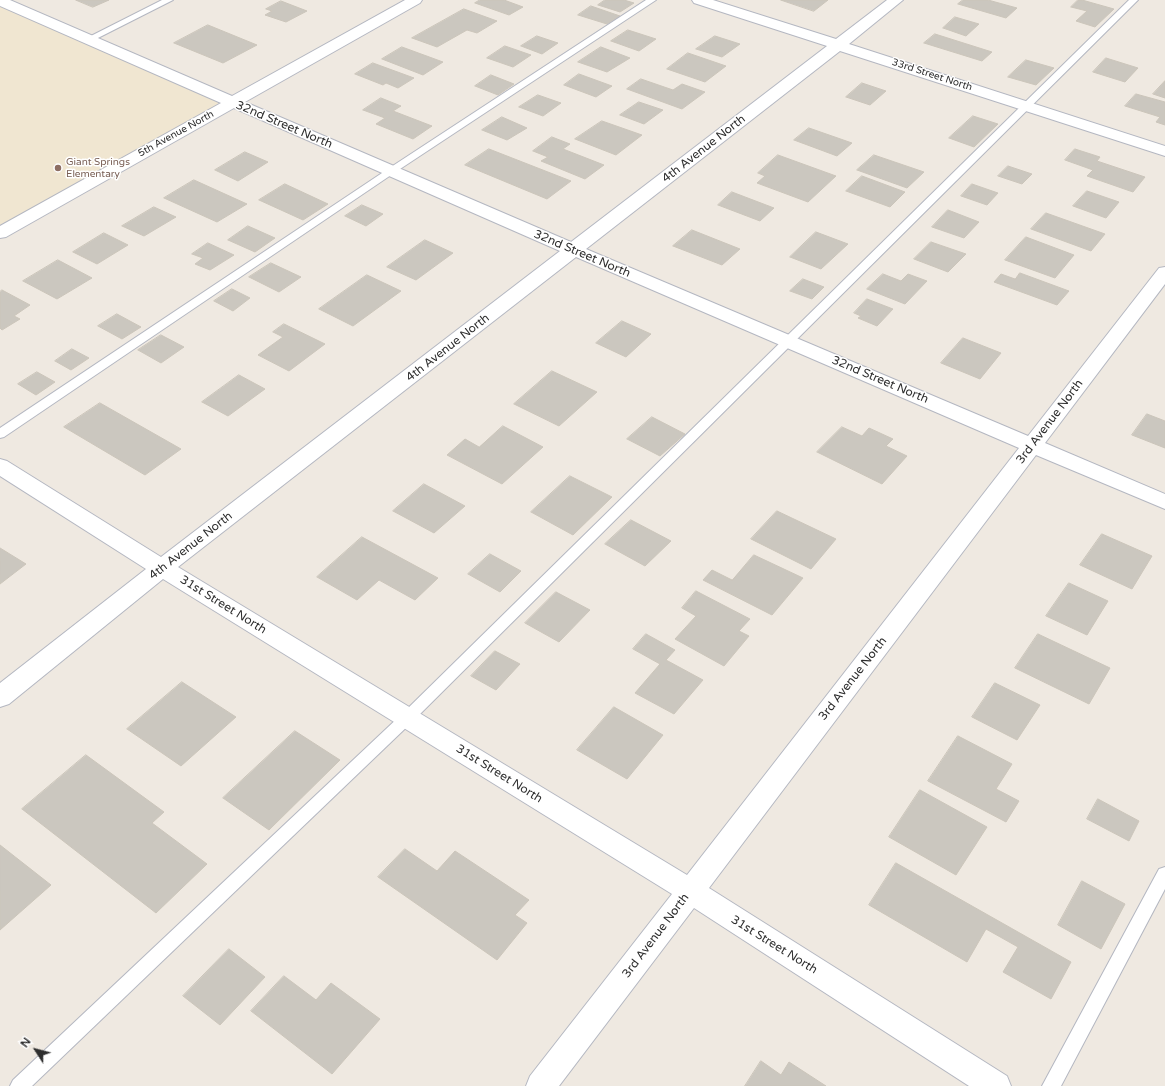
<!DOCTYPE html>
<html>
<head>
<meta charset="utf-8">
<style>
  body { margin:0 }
  #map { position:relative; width:1165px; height:1086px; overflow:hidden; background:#efe9e1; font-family:"Varela Round",sans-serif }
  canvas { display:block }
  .north { position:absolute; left:16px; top:1030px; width:40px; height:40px; -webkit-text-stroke:3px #fff; paint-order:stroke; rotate:306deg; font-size:11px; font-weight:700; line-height:16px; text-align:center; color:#2e2e2e }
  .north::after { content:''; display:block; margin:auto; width:14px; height:18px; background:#2e2e2e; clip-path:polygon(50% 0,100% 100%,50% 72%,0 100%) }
</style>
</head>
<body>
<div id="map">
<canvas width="1165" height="1086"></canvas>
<div class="north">N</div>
</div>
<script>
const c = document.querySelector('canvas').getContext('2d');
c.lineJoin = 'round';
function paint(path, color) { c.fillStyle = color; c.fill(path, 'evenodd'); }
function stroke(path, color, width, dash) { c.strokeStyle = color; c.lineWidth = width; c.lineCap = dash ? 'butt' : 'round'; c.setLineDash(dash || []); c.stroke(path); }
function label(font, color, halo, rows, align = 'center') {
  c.font = font + ' "Varela Round",sans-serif'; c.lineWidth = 3; c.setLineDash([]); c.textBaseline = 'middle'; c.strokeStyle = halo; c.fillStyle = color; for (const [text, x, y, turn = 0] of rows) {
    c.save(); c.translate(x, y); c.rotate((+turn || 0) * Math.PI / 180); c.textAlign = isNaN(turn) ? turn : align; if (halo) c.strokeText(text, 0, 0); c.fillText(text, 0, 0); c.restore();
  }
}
paint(new Path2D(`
  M0 2 232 103 0 233Z`), '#f0e6d1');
const building = new Path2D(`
  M76 0H109L93 7Z
  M480 0H504L523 7 509 15 475 3Z
  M605 0H624L634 3 620 12 598 5Z
  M781 0H828L814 11Z
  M963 0H988L1017 8 1006 18 958 4Z
  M1078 0H1082L1114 9 1095 27 1076 21 1087 11 1071 7Z
  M281 1 307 11 286 22 265 15 272 11 266 9Z
  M591 6 620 16 607 24 578 15Z
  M464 9 497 21 477 33 467 30 437 47 412 38Z
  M955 17 979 24 966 36 943 28Z
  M208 25 257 45 223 63 174 43Z
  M628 30 656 39 639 51 611 41Z
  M935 34 992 52 982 61 924 43Z
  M537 36 558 43 542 54 521 46Z
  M715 36 740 44 722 57 696 49Z
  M505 46 531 55 513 67 487 58Z
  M402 47 443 62 423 75 382 59Z
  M601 47 630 58 607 72 578 62Z
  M688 53 726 66 705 82 667 69Z
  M1106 58 1138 68 1125 82 1093 72Z
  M1026 60 1054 68 1036 85 1008 77Z
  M373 63 414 78 398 88 386 83 383 85 355 74Z
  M579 74 612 86 596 97 564 85Z
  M491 75 514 84 498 95 475 86Z
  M641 79 673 90 682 84 705 92 682 109 627 89Z
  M1165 81V98L1153 94Z
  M862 83 886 91 870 105 846 97Z
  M1136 94 1165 102V125L1156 122 1160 117 1125 106Z
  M538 95 561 103 543 116 519 107Z
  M381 98 401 106 393 111 432 126 413 139 376 124 385 118 363 110Z
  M639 102 663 110 644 124 620 115Z
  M973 116 998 124 974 147 949 138Z
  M502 117 527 128 507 140 482 130Z
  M602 121 642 135 616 155 575 139Z
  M809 128 852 143 837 156 794 140Z
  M552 137 570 144 563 149 604 165 585 179 541 161 548 157 533 151Z
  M489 149 571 181 547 199 465 165Z
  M1075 149 1100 157 1097 161 1145 177 1133 192 1087 176 1093 170 1065 160Z
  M245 152 268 162 238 181 215 170Z
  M778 155 836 176 808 202 757 183 765 176 758 173Z
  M874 155 924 172 907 188 857 170Z
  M1008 166 1032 174 1022 184 998 176Z
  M862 176 905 192 890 207 846 191Z
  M194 180 247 204 217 222 164 198Z
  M285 184 328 204 303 220 259 200Z
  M972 184 998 193 987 205 961 196Z
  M1087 191 1119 202 1106 218 1073 206Z
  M732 192 774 208 760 221 718 205Z
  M362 205 383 214 366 226 345 216Z
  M154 207 176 217 144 236 122 226Z
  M948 210 979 222 964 238 932 227Z
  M1046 213 1105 234 1091 251 1031 229Z
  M248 226 275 238 255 252 228 240Z
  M692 230 740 249 722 265 673 246Z
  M816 232 848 244 821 269 790 257Z
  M104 233 128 245 97 264 73 252Z
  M1026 237 1074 255 1055 278 1005 260Z
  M425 240 453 253 416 280 387 267Z
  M931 242 966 254 948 272 914 259Z
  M208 243 234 255 210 270 195 264 203 258 192 254Z
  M58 260 92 278 57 299 23 281Z
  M271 263 301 277 279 292 249 277Z
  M1020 273 1069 291 1057 305 994 282 1001 274 1015 279Z
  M883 274 901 281 908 274 927 281 905 304 867 289Z
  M367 275 401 291 353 326 319 309Z
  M803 279 824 287 812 299 790 291Z
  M232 289 250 298 233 311 214 301Z
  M2 290 30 305 14 316 20 319 2 330 0 328V292Z
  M867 299 893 309 877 326 858 318 861 316 854 313Z
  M117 314 141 327 122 339 98 326Z
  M622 321 651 334 626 357 596 343Z
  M284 324 325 344 289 371 258 355 283 337 273 332Z
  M161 335 184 347 161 363 138 350Z
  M963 338 1001 353 980 379 941 363Z
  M72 349 89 358 71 370 55 361Z
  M552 371 597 392 559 426 514 404Z
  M37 372 55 382 36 395 18 384Z
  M239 375 265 389 228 416 202 402Z
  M100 403 181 449 145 475 64 427Z
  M1147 414 1165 421V448L1132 435Z
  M652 417 685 434 660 456 627 439Z
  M503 426 543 447 502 484 447 455 465 439 479 447Z
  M842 427 862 436 869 428 893 439 886 446 907 456 882 484 817 452Z
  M570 476 612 497 573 535 531 512Z
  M424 484 465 506 434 533 393 511Z
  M777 511 836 539 811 569 751 539Z
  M631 520 671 541 645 566 605 544Z
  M1102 534 1152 556 1132 589 1080 565Z
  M362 537 438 578 415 600 379 580 357 600 317 577Z
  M0 548 26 564 0 584Z
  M490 554 521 571 500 592 468 574Z
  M754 555 803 578 772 615 703 580 712 570 732 580Z
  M1069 583 1108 601 1087 635 1046 616Z
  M696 591 750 619 739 631 749 636 724 666 675 639 696 616 682 608Z
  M556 592 590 610 559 642 525 623Z
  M646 634 675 650 666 660 703 680 674 714 635 693 660 664 633 649Z
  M1038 634 1110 668 1089 704 1015 668Z
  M495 651 520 664 496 690 471 676Z
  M182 682 236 717 181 766 127 729Z
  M995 683 1040 705 1017 740 972 717Z
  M614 707 663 735 627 779 577 750Z
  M295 731 340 760 269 830 223 798Z
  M958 736 1012 764 996 789 1019 801 1006 822 928 781Z
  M86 755 164 812 152 823 207 864 156 913 22 809Z
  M920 790 987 827 956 875 889 837Z
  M1098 799 1139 821 1129 841 1087 819Z
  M0 845 51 885 0 930Z
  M405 849 437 871 455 851 529 900 515 915 527 923 497 960 378 877Z
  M896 863 1071 962 1051 999 1003 972 1018 947 986 929 967 962 869 905Z
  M1082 881 1125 904 1101 949 1058 925Z
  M229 949 265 977 220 1025 183 996Z
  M284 976 316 1000 331 983 380 1019 332 1074 251 1011Z
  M761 1061 781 1075 789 1062 826 1086H745Z`);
paint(building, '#cbc7bf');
stroke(building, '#cbc5ba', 1);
const service = new Path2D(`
  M162 0H173L90 42H84L83 40Z
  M646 0H656L394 173 4 437 0 438V428L388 169Z
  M1129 0H1138L412 722 32 1086H10L13 1080 402 714Z
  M1165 867V889L1061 1086H1042L1159 869Z`);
const minor = new Path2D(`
  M0 0H10L232 96 405 0H422L420 3 245 102 571 242 827 46 694 3 692 0H713L836 39 887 0H903L849 44 1165 146V156L840 51 586 249 1028 436 1159 268 1165 267V284L1045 443 1165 494V509L1036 455 709 888 1007 1076 1011 1086H969L694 908 559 1086H526L530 1076 672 894 163 579 9 704 0 707V683L146 569 0 476V459L7 461 161 557 560 251 234 108 6 237 0 238V226L221 103 0 6ZM576 257 1019 448 687 875 178 567Z`);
stroke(service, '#b4b7c1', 2);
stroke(minor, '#b4b7c1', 2);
paint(service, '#fff');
paint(minor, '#fff');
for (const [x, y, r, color] of [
  [58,168,4,"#8d6e63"]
]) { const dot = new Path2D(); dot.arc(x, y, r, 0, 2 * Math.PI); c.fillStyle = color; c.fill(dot); stroke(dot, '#fff', 1.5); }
label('10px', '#2e2e2e', '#fff', [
  ["33rd Street North",932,75,18],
  ["5th Avenue North",176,134,-29]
]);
label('10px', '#785e54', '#fff', [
  ["Giant Springs",66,162],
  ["Elementary",66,174]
], 'left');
label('12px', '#2e2e2e', '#fff', [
  ["32nd Street North",284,125,23],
  ["4th Avenue North",704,149,-38],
  ["32nd Street North",582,254,23],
  ["4th Avenue North",448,348,-38],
  ["32nd Street North",880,380,23],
  ["3rd Avenue North",1050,422,-53],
  ["4th Avenue North",191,546,-38],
  ["31st Street North",223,605,32],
  ["3rd Avenue North",853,679,-52],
  ["31st Street North",499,774,32],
  ["3rd Avenue North",656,936,-53],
  ["31st Street North",774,945,32]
]);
</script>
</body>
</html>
